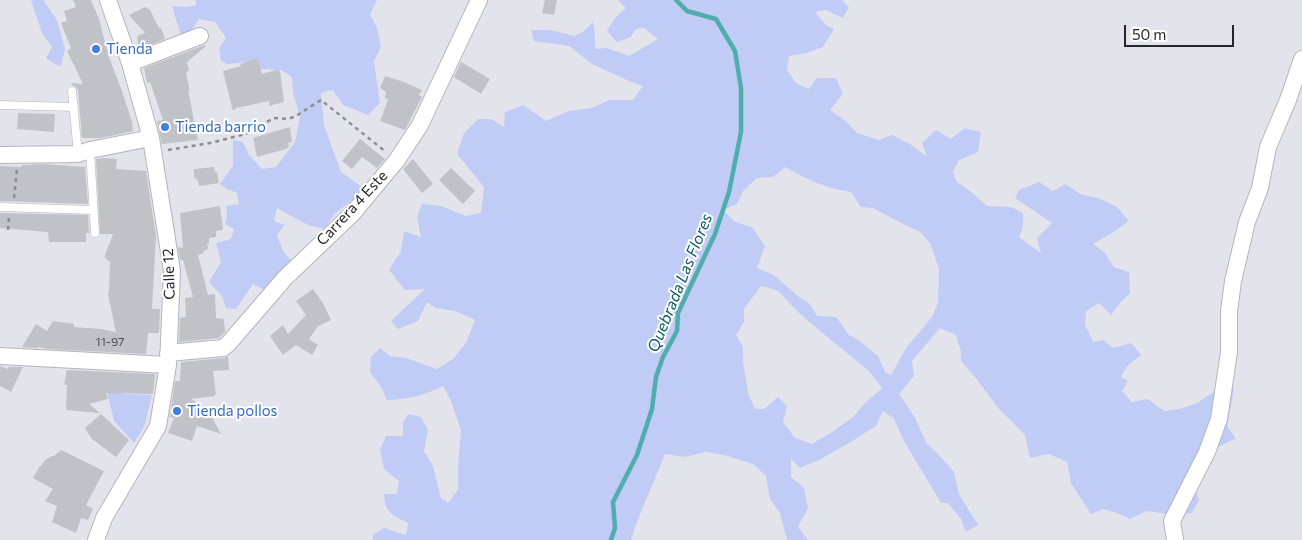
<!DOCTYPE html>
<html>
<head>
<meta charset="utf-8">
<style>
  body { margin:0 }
  #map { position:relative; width:1302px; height:540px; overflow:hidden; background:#e3e4eb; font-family:Commissioner,sans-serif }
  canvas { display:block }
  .scale { position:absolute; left:1124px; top:25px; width:110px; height:22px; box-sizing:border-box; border:2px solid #262729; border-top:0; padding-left:6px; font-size:15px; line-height:18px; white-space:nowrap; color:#262729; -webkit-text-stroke:4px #fff; paint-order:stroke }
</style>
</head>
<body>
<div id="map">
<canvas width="1302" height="540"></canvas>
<div class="scale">50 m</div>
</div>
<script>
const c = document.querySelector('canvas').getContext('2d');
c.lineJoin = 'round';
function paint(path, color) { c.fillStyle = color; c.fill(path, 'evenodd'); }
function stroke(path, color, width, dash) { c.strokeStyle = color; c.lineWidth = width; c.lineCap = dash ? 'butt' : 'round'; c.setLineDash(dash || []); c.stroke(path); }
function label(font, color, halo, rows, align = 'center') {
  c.font = font + ' Commissioner,sans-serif'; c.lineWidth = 4; c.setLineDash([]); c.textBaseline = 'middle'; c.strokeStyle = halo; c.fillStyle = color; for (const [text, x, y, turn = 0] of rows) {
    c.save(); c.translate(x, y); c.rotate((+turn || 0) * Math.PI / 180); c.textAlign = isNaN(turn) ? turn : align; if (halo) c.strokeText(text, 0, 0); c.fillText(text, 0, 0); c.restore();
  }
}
paint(new Path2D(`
  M31 0H43L57 20 65 49 61 66 55 64 46 58 52 47 42 33Z
  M195 0H377L370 14 377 28 381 47 374 61 380 103 368 115 343 105 333 90 321 93 324 125 341 172 362 187 354 199 334 214 325 229 308 225 277 208 274 221 285 225 277 235 283 251 295 265 269 292 253 284 236 309 226 308 222 296 209 282 221 262 216 243 231 239 234 229 225 224 227 217 226 206 239 204 237 193 227 189 220 184 233 166V140L243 142 249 155 262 169 276 167 295 142 300 117 293 93 292 77 281 70 261 69 247 62 228 64 221 61 219 48 226 38 215 22 199 19 191 31 181 36 172 6 187 7 196 5Z
  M618 0H842L849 7 843 18 826 10 815 12 827 26 834 29 823 47 807 53 789 56 787 70 796 83 809 89 817 78H836L843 94 830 110 846 121 857 133 879 140 892 135 910 144 927 157 922 143 936 130 951 139 965 128 981 132 978 152 959 160 953 172 957 182 970 191 987 206 1011 207 1023 213V227L1019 237 1041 253 1037 238 1052 223 1015 198 1019 190 1039 182 1053 191 1066 184 1080 194 1101 199 1117 207 1129 221 1112 233 1093 244 1104 252 1114 267 1129 272 1130 293 1120 303 1111 315 1099 303 1086 311 1085 325 1093 342 1103 340 1113 348 1131 343 1141 355 1127 366 1121 377 1128 381 1122 391 1132 402 1148 399 1164 411 1180 409 1197 403 1218 389H1234L1227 426 1236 438 1214 449 1194 486 1199 500 1192 513 1176 515 1146 511 1130 519 1117 513 1103 509 1091 514 1071 483 1067 462 1049 454 1030 458 1025 435 999 409 974 376 961 361V352L956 335 940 328 912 361 914 376 899 394 914 416 927 444 936 452 954 472 959 494 978 525 966 532 961 519 948 503H941L904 441 894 419 883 411 876 426 849 443 819 460 800 468 791 459V477L804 488 808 508 798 527 808 540H787L780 513 770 499 766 476 753 464 724 455 706 452 684 457 665 454C654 483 640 510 631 540H373V535L384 528 406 535 408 523C392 515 385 513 384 494H397L399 481 384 469 380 450 386 436H403V423L408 414 421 417 428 430 424 451 433 466 441 498 448 503 458 490V465L461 430 451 401 443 386C422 396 410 399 387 400L381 387 370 372 371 357 380 348 390 356 406 358 437 369 453 359 466 343 475 320 455 311 436 308 427 302 418 321 398 329 391 321 425 289 405 290 389 270 401 251 404 231 421 237 417 217 422 204 441 206 466 216 481 213 484 187 457 154 464 133 478 119H491L504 127 505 112 523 105 546 121 569 111 592 108 609 100H633L643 86 629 81 592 64 569 46 534 41 531 30H550L574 36 583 32 593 22 595 36V49L607 48 629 56 658 39 644 28 636 29 631 37 617 42 607 31 614 19 626 8ZM785 167C808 180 824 188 851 192L861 207 873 208 905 225 919 231 930 243 939 269 938 303 932 317 906 348 891 375 885 372 878 356 860 341 849 335 836 317 817 316 810 304 799 297 774 275 757 268 765 246 752 227 735 222 723 210 737 204 743 191 757 178 773 177ZM761 286 779 291 793 307 808 321 869 371 882 388 864 404 853 417 835 430 812 444 795 438 783 422 787 406 778 397 764 409H755L748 393 743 361V347L736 335 744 322V309Z
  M105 383 123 384 124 394 152 395 144 427 134 443 114 421Z`), '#c0cbf6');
stroke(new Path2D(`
  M611 540 615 528 613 502 637 455 652 409 656 377 663 357 677 331 678 313 715 234 729 192 741 132V88L735 51 716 19 687 11 676 0`), '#50adad', 4.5);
paint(new Path2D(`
  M73 0H91L99 19 109 57 122 91 132 122 133 131 101 138H82L78 90 75 86 72 85 71 83 83 84 67 51 71 48 61 23 67 21 64 11 76 7Z
  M545 0H557L554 15 542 13Z
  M145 7 150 10 159 28H161L165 39 139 49 137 36 145 33 129 15Z
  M205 45 206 46 187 62 189 71 186 72 190 92 188 90 198 140 162 144 157 121 163 120 150 82 147 83 144 68Z
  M258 58 262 74 279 69V71H280L284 102 269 106V101L236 108 233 111 223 71 241 66 240 64Z
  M461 62 490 79 481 94 454 77Z
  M385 76 404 82 422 90 419 95 422 97 405 130 380 121 388 100 385 98 386 92 380 88Z
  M18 113 55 114 54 132 17 129Z
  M290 127 292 142 288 143 289 147 286 149 257 157 253 138Z
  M360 139 385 159 377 168 362 157 352 169 342 161Z
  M103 158 117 159 116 169 146 171 156 236 152 309H160L159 333H148L146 354 48 349 38 347 37 348 22 347 36 324 47 331 53 321 74 324V327L101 329 116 332 108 295 109 290 110 262 105 258V255L113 234H100L96 159Z
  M413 159 433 184 422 193 403 169Z
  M43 164 85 167 88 204 0 201V166L21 167 22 165Z
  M214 167 215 172H217L219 183 199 186 198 181 194 177V169Z
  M451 168 475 191 463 204 439 180Z
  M220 206 223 230 216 231V237L209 238V243L207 244 208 248 207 250H205L203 253 198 255 208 295 215 294 216 318 224 319 225 332 219 338 179 342 180 318 186 317 185 298 193 297 183 260H180L178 247 183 248 180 213Z
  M0 213 88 215 89 233H86V242H49L48 232 0 228Z
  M313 289 323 303 331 320 318 326 309 339 318 345 312 355 296 345 283 355 270 336 283 325 288 334 306 315 296 301Z
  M228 356 229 370 213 371 216 394H215V396L191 399 209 412 221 434 197 426 192 441 168 433 174 418 170 417 175 381H180L181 362 224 358Z
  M0 366 8 369 9 367H23L11 392 0 386Z
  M67 370 155 374 153 394 106 393 108 399 89 404 100 413 66 410 67 385H64Z
  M101 414 129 440 116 457 92 439 85 428Z
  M61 450 104 471 86 505 93 509 88 520 81 518 76 533 52 522 57 506 45 501 53 489 33 478 40 466H41L45 460 52 456H54Z`), '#c0c2c8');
const lane = new Path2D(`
  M72 91 78 154
  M0 105 74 107
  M90 150 95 233
  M0 207 93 210`);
const street = new Path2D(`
  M130 63 200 36
  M0 155 78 154 90 150 151 138
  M168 353 223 348 228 344 285 278 353 213 397 160 420 125 479 0
  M0 356 168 365
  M96 540 104 518 158 426 168 365 172 271 151 138 130 63 108 0
  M1175 540 1172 521 1207 452 1219 419 1229 352V311L1233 281 1247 222 1260 188 1268 147 1288 100 1302 59`);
stroke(lane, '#b4b5bb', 9);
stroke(street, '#b4b5bb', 18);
stroke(new Path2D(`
  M168 150 210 143 246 134 274 118 288 119 296 116 321 100 386 152
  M14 198 17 169
  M8 230 9 218`), '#8c8d92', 2.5, [4, 4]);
stroke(lane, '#fff', 8);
stroke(street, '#fff', 16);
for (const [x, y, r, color] of [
  [96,49,5,"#3f7fe0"],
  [165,127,5,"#3f7fe0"],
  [177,411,5,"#3f7fe0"]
]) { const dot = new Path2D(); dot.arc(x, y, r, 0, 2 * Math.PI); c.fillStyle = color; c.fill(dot); stroke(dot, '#fff', 2); }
label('12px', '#4c4e51', null, [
  ["11-97",110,342]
]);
label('15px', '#366cbe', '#fff', [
  ["Tienda",106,49],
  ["Tienda barrio",175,127],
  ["Tienda pollos",187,411]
], 'left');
label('15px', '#262729', '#fff', [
  ["Carrera 4 Este",352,208,-47],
  ["Calle 12",169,274,-92]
]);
label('italic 16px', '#0a5c5d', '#fff', [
  ["Quebrada Las Flores",680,283,-68]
]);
</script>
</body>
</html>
